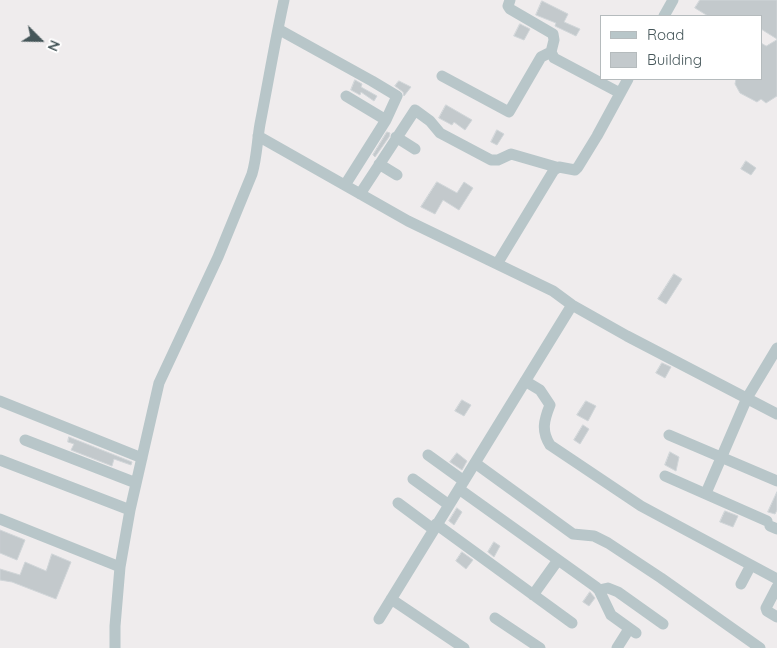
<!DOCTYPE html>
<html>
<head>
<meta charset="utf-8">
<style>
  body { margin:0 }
  #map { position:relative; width:777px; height:648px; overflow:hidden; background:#efeced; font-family:Quicksand,sans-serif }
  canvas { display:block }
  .legend { position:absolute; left:600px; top:15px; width:162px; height:65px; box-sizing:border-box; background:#fff; border:1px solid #b5bbbd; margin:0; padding:6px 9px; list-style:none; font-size:15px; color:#455659 }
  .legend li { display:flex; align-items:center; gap:10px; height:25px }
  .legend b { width:25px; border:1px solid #b5bbbd }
  .north { position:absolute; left:15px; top:15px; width:50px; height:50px; -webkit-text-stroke:4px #fff; paint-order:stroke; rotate:113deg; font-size:14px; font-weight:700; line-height:20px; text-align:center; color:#455659 }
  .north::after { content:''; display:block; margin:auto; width:18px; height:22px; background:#455659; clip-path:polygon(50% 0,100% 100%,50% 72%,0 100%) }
</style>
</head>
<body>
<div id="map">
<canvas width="777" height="648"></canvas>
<ul class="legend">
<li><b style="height:6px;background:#b8c6c9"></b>Road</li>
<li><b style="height:14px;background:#c3c9cc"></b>Building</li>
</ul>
<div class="north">N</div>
</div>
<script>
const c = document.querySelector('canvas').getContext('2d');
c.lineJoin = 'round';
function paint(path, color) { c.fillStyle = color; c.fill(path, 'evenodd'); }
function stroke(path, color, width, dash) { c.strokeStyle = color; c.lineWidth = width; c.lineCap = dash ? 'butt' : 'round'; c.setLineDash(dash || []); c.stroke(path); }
const building = new Path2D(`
  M700 0H777V39L761 29V16H708L695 8Z
  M542 1 568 14 564 22 580 29 576 36 555 26 556 23 536 15Z
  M520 24 530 29 524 40 514 36Z
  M777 40V96L766 103 761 99 757 102 740 93 735 84 736 79H761V43L766 46Z
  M355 80 362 84 361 87 377 96 374 101 361 92 360 95 351 90Z
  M399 81 411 87 404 96 403 92 395 86Z
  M446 105 472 120 465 130 454 122 452 125 439 118Z
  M497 130 504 134 497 145 491 142Z
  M387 132 390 133 389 137 375 157 373 155Z
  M746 161 756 168 751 175 741 169Z
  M437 182 457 193 464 182 473 188 459 210 443 200 435 214 421 207Z
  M674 274 682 279 666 304 658 299Z
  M662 363 671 367 665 378 656 373Z
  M462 400 471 405 464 416 455 411Z
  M586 401 596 406 588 421 577 415Z
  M583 425 589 429 580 444 574 440Z
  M69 437 132 462 131 465 114 459 112 466 71 450 74 444 68 442Z
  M670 452 679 457 676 471 665 465Z
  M457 453 467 461 462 470 450 462Z
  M777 492V510L775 514 768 512Z
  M457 508 462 512 454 525 449 521Z
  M725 511 738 516 733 527 720 522Z
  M0 530 25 540 17 560 0 553Z
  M494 542 500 546 494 557 488 552Z
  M462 552 473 560 466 569 456 561Z
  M52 554 71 562 56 599 12 582 0 580V569L20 575 25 562 46 571Z
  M590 592 595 598 589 606 583 602Z`);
paint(building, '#c3c9cc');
stroke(building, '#d0d5d8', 1);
stroke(new Path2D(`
  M510 0 508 6 510 9 553 34 554 40 551 52 554 58 620 93
  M664 16 673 0
  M278 29 372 81 397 96 386 120 345 185
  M442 76 509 112 541 57 551 52
  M346 96 386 120
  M258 136 408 221 553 291 572 305 627 336 777 414
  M396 137 415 149
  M379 164 397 175
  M360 194 415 110 430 121 440 133 491 160H498L511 154 556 167
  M497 264 554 170 559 167 575 170 578 167 597 136 628 79
  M525 381 540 390 550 405C544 420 541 431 550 445L641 506 777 579
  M0 401 142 458
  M669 435 777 481
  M25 440 136 483
  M428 455 464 481
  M0 460 130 510
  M475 463 573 534 594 536 608 543 661 578 760 648
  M665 476 767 521
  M413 479 449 505
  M459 489 596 587 599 590 611 615 636 633
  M706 493 747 398 777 348
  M398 503 433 529
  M0 519 120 567
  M436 524 572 623
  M770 526 777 529
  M741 584 751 565
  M777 587 766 608 767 611 777 617
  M599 590 608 588 618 592 663 624
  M533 595 558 560
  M391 599 464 648
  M495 618 540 648
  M379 619 572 305
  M115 648V626L120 567 130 510 159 383 218 257 252 174C257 157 257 141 260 124 268 83 275 41 284 0
  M617 648 629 629`), '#b8c6c9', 11);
</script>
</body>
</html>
